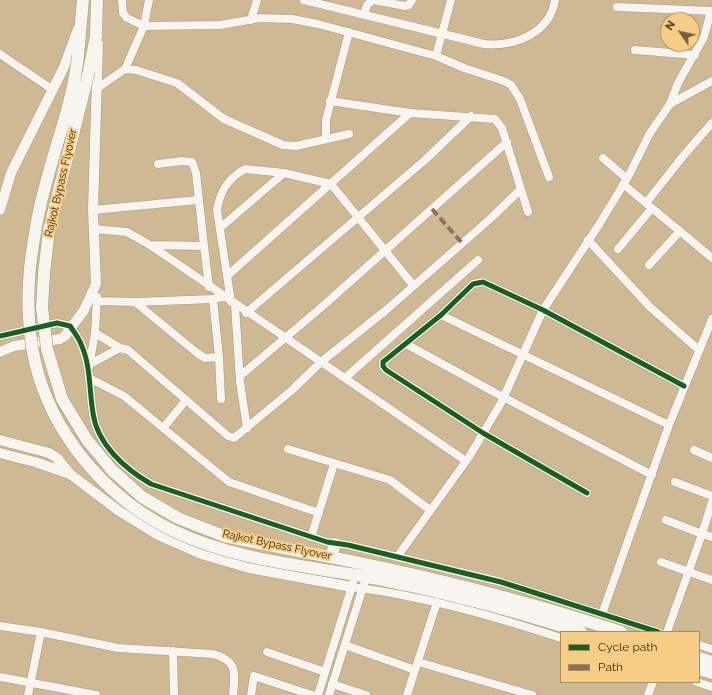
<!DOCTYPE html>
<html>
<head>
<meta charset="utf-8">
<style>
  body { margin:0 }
  #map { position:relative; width:712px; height:695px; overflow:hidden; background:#ceb994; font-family:Raleway,sans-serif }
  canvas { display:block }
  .legend { position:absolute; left:560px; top:631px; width:140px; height:52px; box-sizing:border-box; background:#f5cd87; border:1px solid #ab8d57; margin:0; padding:5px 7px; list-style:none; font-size:12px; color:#3d2e10 }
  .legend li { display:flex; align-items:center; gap:8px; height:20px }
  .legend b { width:20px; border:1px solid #ab8d57 }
  .north { position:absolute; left:660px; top:12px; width:40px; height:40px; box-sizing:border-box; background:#f5cd87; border:1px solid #ab8d57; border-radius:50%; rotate:304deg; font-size:11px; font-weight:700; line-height:16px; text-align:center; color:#3d2e10 }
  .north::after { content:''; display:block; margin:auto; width:14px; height:18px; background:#705f3e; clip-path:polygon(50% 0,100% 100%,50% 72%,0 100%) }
</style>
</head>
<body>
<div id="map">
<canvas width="712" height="695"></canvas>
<ul class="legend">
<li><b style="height:5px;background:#1b5e20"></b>Cycle path</li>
<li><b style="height:5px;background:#8d6e63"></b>Path</li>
</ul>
<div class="north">N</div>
</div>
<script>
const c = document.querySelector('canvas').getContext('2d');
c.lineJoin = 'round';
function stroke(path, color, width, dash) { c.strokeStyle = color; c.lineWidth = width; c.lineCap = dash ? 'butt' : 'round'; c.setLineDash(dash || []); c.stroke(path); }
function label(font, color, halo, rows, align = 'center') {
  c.font = font + ' Raleway,sans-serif'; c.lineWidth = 4; c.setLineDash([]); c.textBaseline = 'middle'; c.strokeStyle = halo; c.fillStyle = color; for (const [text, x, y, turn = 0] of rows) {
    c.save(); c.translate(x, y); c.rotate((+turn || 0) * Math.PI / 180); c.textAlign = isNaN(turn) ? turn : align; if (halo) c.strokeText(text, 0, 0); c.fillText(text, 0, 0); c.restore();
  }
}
const minor = new Path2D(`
  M122 0 123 13 127 18 144 26 220 25 260 18 292 19 318 24 436 56 464 68 504 81 511 85 520 99 549 177
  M304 0 484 44C515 47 550 33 555 0
  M617 7 712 11
  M364 15 367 5 373 0 405 6 409 5 412 0
  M251 20 257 0
  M635 50 695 55
  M0 54 53 90
  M436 56 451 0
  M125 69 144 26 149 0
  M96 89 125 69 136 70 177 83 224 119 283 145 296 146 349 134
  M330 101 410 113 495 119 502 128 528 212
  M670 104 678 83 704 37 711 11
  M326 138V120L349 32
  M603 158 626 178
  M623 184 712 258
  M646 203 684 155 712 123
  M93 210 198 200
  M220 228 284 173
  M93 229 127 232 150 245 466 461
  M588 240 650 307 699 350
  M150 245 204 246 196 173 192 162 182 161 158 164
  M204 246 209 287
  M618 249 652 208
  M649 265 680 231
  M227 276 410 113
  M213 299 219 357 221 399
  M97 301 135 302 213 299 223 297
  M135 302 197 353 205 358 219 357
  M231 302 217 210C220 191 228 178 245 169L284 173 331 184 413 285
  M235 305 240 382 247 428
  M246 313 425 160 471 116
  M441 315 669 425
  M95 333 120 348
  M0 336 57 323 70 326C74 332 79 338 81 344 91 366 89 390 93 413 97 444 125 469 151 484L327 542 348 545 501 582 658 632
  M406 344 503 397 652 475
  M90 364 120 348 128 350 228 436 234 438 291 391 321 362 385 311 490 219 520 190
  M89 367 95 333 97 297
  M240 376 324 305 507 142
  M89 378 124 396 229 482 319 513
  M345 378 478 260
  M164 427 186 400
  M288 449 390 480 430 510
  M694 450 712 458
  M675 482 712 496
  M587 493 483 433 386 370 383 366V362L441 315 473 284 483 282 543 310 684 386
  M666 520 702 534 712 502
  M311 537 334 464
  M397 557 469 457 501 403 543 310 600 223 628 177 650 133 670 104 712 81
  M661 562 712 580
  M352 587C424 596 493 616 561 638
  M602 614 669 425 712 319
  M0 626 41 632 118 648 213 654C238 661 235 673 233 695
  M667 632 702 534 712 537
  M345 645 415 670
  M699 645 712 649
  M173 651 174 695
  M267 652 325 672
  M418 662 532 695
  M0 677 96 695
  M697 682 712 687
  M332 684 366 695
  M28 695 41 632
  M251 695 254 676 312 695
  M318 695 353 583
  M329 695 364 584
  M407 695 437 602
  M648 695 653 682`);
const major = new Path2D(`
  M0 210 11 173 64 67 78 29
  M0 352 14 346 60 339 65 336 84 310 96 284 93 210 98 44
  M0 440 49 453 57 458 70 474 119 511 158 535 201 554 249 568 352 587
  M0 453 35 462 70 474`);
const highway = new Path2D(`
  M78 56 83 0
  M89 71 96 36 97 0
  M304 552C411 572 517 598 621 632
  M331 557 335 544
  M325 570C412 583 497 605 581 632
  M699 658 712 662
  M699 669 712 673`);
stroke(minor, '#a9997b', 9);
stroke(major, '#a9997b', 11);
stroke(highway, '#a9997b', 13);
stroke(minor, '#f8f4ef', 8);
stroke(major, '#f8f4ef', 10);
stroke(highway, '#f8f4ef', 12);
const highwayBridge = new Path2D(`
  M78 56C73 101 56 143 45 187 39 208 35 231 32 252 26 292 27 338 39 377 60 444 113 503 176 532 223 554 275 562 325 570
  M89 71 49 230 44 273 42 308 47 349 62 399 87 440 112 470 142 497 178 518 224 536 304 552`);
stroke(highwayBridge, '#a9997b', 13, []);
stroke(highwayBridge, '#f8f4ef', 12);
stroke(new Path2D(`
  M432 209 462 243`), '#8d6e63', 4, [8, 4]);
stroke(new Path2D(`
  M0 336 57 323 70 326C74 332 79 338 81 344 91 366 89 390 93 413 97 444 125 469 151 484L327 542 348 545 501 582 658 632
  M587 493 483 433 386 370 383 366V362L441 315 473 284 483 282 543 310 684 386`), '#1b5e20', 5);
label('11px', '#3d2e10', '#f5cd87', [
  ["Rajkot Bypass Flyover",61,183,-77],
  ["Rajkot Bypass Flyover",277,545,12]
]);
</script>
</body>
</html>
